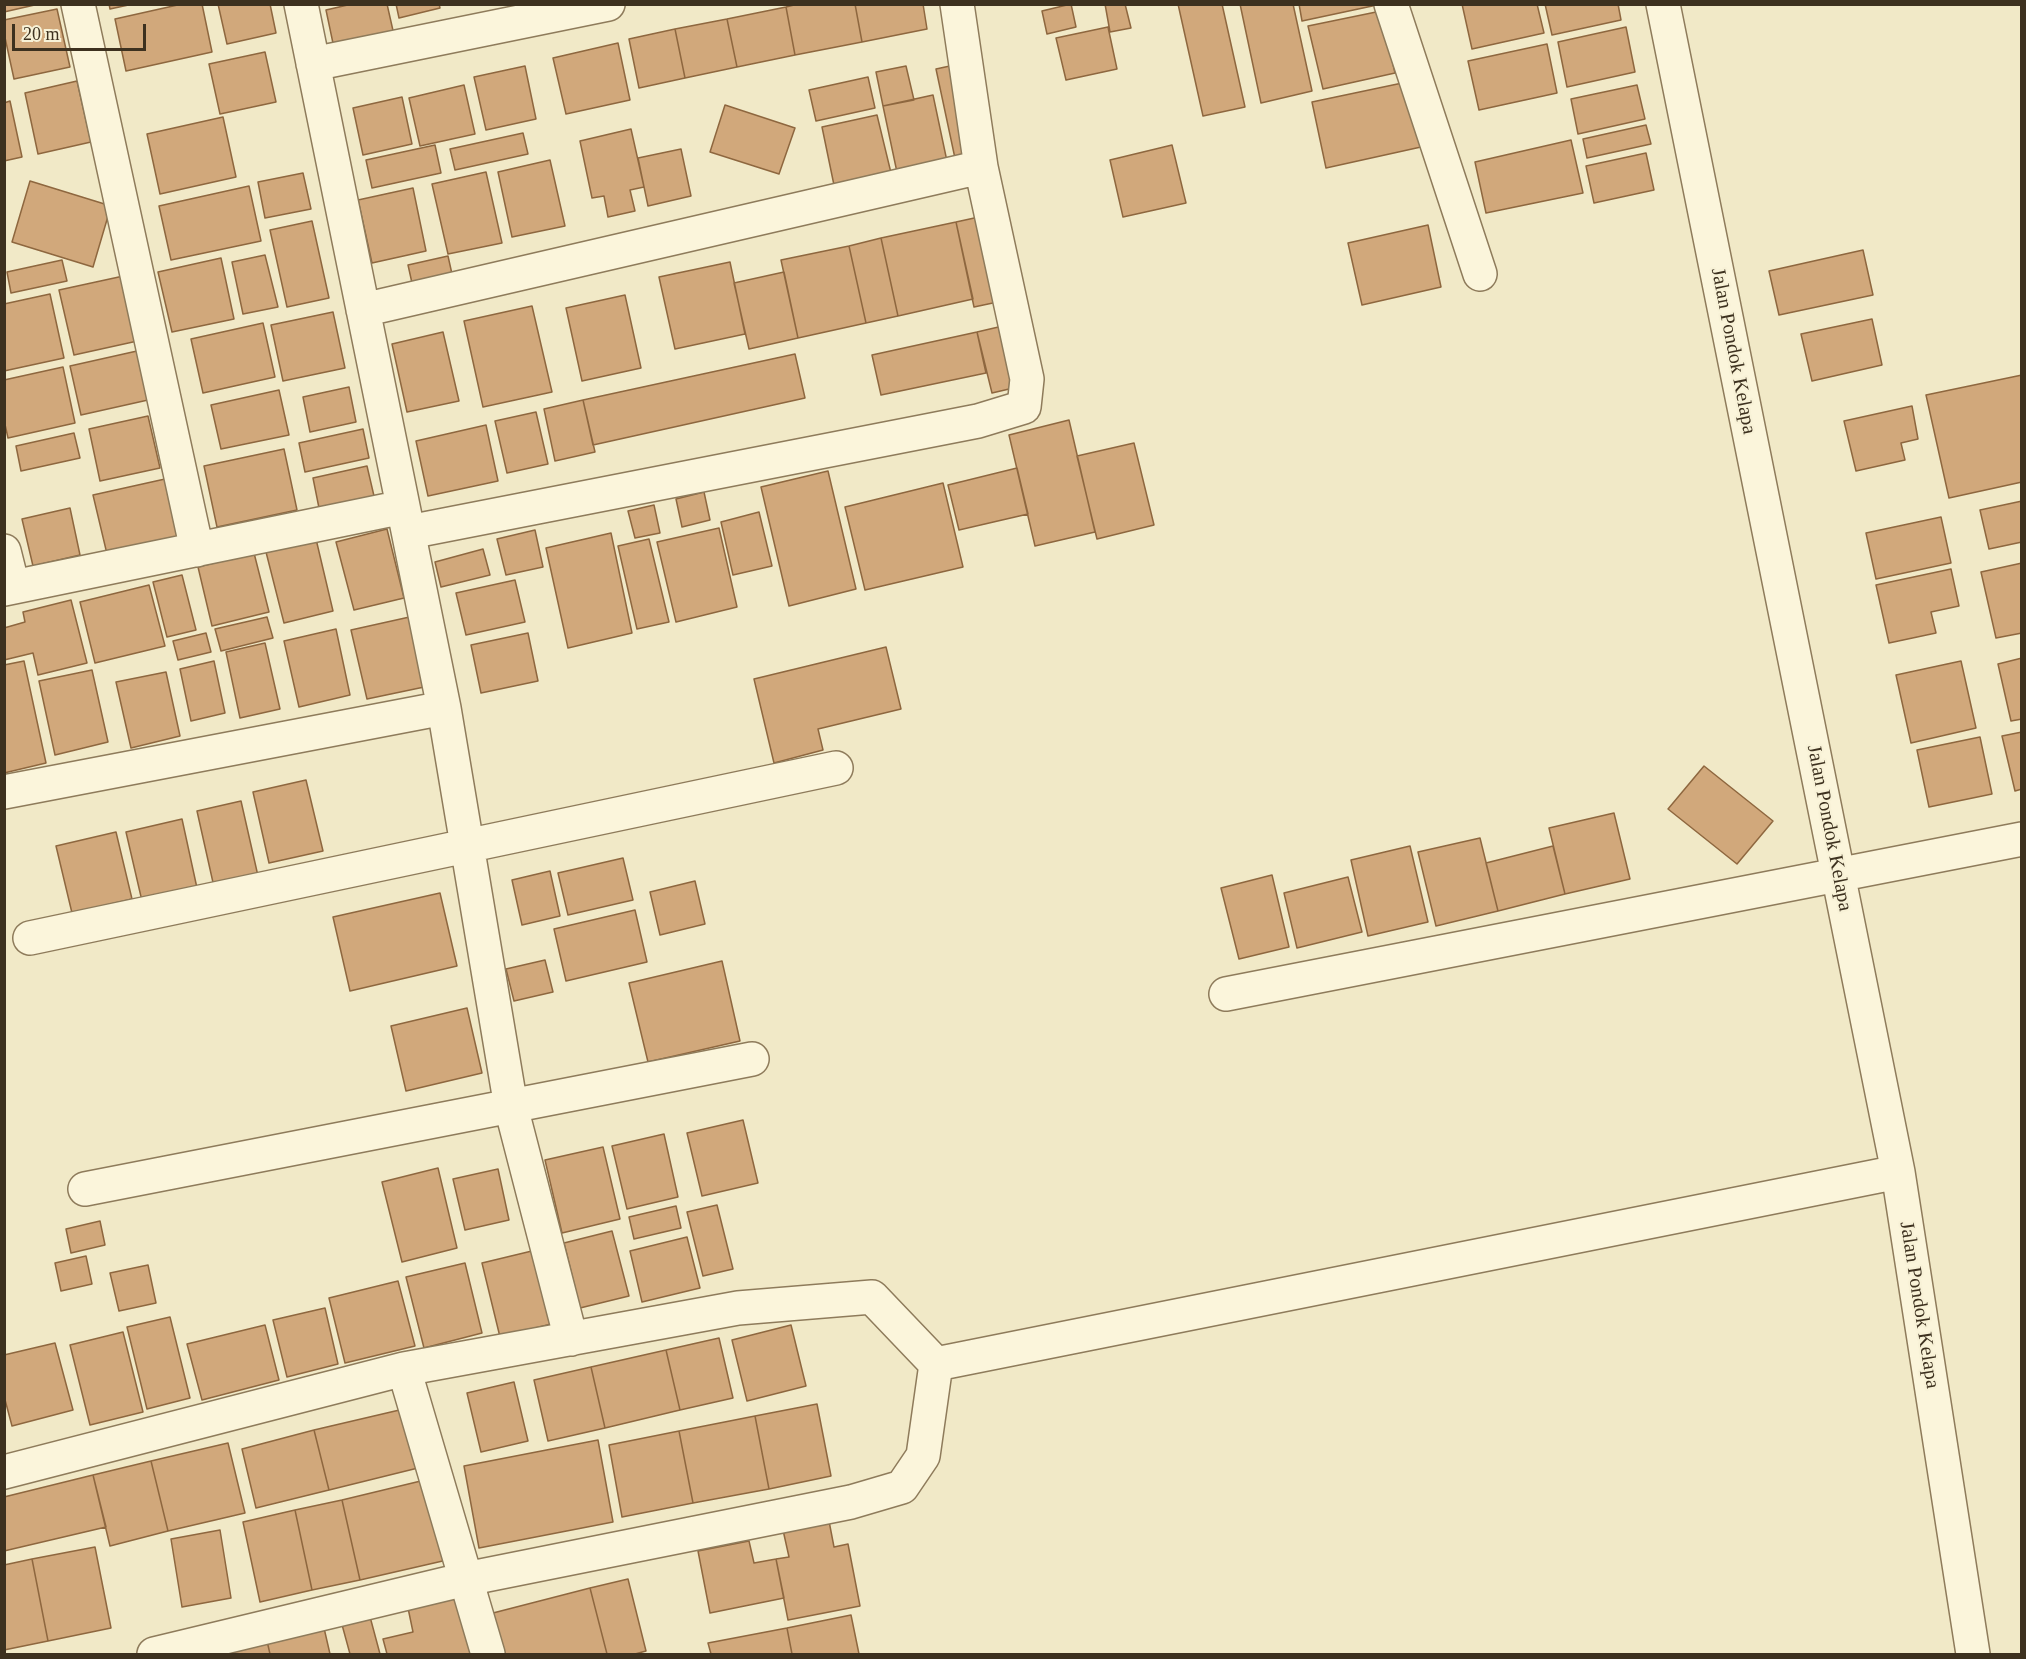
<!DOCTYPE html>
<html>
<head>
<meta charset="utf-8">
<style>
  body { margin:0 }
  #map { position:relative; width:2026px; height:1659px; overflow:hidden; background:#f1e9c7; font-family:Georgia,serif }
  canvas { display:block }
  .frame { position:absolute; inset:0; border:6px solid #3d311f; pointer-events:none }
  .scale { position:absolute; left:12px; top:24px; width:134px; height:27px; box-sizing:border-box; border:3px solid #3d311f; border-top:0; padding-left:8px; font-size:18px; line-height:21px; white-space:nowrap; color:#3d311f; -webkit-text-stroke:4px #f8f2d7; paint-order:stroke }
</style>
</head>
<body>
<div id="map">
<canvas width="2026" height="1659"></canvas>
<div class="frame"></div>
<div class="scale">20 m</div>
</div>
<script>
const c = document.querySelector('canvas').getContext('2d');
c.lineJoin = 'round';
function paint(path, color) { c.fillStyle = color; c.fill(path, 'evenodd'); }
function stroke(path, color, width, dash) { c.strokeStyle = color; c.lineWidth = width; c.lineCap = dash ? 'butt' : 'round'; c.setLineDash(dash || []); c.stroke(path); }
function label(font, color, halo, rows, align = 'center') {
  c.font = font + ' Georgia,serif'; c.lineWidth = 4.5; c.setLineDash([]); c.textBaseline = 'middle'; c.strokeStyle = halo; c.fillStyle = color; for (const [text, x, y, turn = 0] of rows) {
    c.save(); c.translate(x, y); c.rotate((+turn || 0) * Math.PI / 180); c.textAlign = isNaN(turn) ? turn : align; if (halo) c.strokeText(text, 0, 0); c.fillText(text, 0, 0); c.restore();
  }
}
const building = new Path2D(`
  M4 4H39L4 12Z
  M109 4H133L110 9Z
  M182 4H202L212 52 126 71 115 19Z
  M218 4H270L276 33 227 44Z
  M352 4H387L394 35 334 48 326 10Z
  M396 4H439L440 8 399 18Z
  M798 4H855L862 42 795 55 786 7Z
  M855 4H923L927 29 862 42Z
  M1071 4 1076 27 1047 34 1042 11Z
  M1105 4H1125L1131 28 1110 32Z
  M1178 4H1222L1245 107 1203 116Z
  M1240 4H1293L1312 91 1261 103Z
  M1299 4H1377V5L1302 21Z
  M1462 4H1537L1544 33 1472 49Z
  M1545 4H1618L1621 20 1552 35Z
  M786 7 795 55 737 67 727 19Z
  M57 9 70 67 14 79 4 33V20Z
  M1381 11 1395 73 1323 89 1308 26Z
  M727 19 737 67 685 78 675 29Z
  M1108 27 1117 69 1066 80 1056 38Z
  M1626 27 1635 72 1567 87 1558 42Z
  M675 29 685 78 639 88 629 39Z
  M618 43 630 100 566 114 553 58Z
  M1547 44 1557 93 1479 110 1468 61Z
  M265 52 276 102 220 114 209 64Z
  M959 64 979 157 956 163 936 69Z
  M525 66 536 119 486 130 474 77Z
  M906 66 914 100 883 106 876 72Z
  M868 77 875 108 816 121 809 90Z
  M77 81 91 142 38 154 25 93Z
  M1407 82 1421 147 1326 168 1312 102Z
  M464 85 475 134 420 146 409 98Z
  M1637 85 1645 119 1578 134 1571 99Z
  M933 95 948 166 898 177 883 106Z
  M402 97 412 144 363 155 353 108Z
  M10 101 22 157 4 161V103Z
  M725 105 795 128 779 174 710 152Z
  M877 115 892 177 835 190 822 127Z
  M223 117 236 177 160 194 147 134Z
  M1646 125 1651 144 1587 158 1583 139Z
  M631 129 644 187 630 190 635 211 608 217 604 196 592 198 580 141Z
  M523 133 528 154 455 170 450 149Z
  M1571 140 1583 193 1486 213 1475 162Z
  M435 145 441 173 372 188 366 160Z
  M1172 145 1186 203 1123 217 1110 160Z
  M681 149 691 196 648 206 638 158Z
  M1646 153 1654 190 1594 203 1586 166Z
  M550 160 565 226 512 237 498 172Z
  M486 172 502 243 448 254 432 184Z
  M303 173 311 209 265 218 258 182Z
  M30 181 111 206 93 267 12 242Z
  M249 186 261 241 171 260 159 206Z
  M413 188 426 251 372 263 358 200Z
  M988 215 1007 300 974 307 956 222Z
  M312 221 329 298 287 307 270 230Z
  M956 222 973 299 898 316 881 238Z
  M1428 225 1441 287 1362 305 1348 243Z
  M881 238 898 316 866 323 849 246Z
  M849 246 866 323 798 338 781 260Z
  M1863 250 1873 295 1779 315 1769 271Z
  M265 255 278 307 243 314 232 262Z
  M448 256 454 283 414 292 408 265Z
  M221 258 234 319 172 332 158 272Z
  M62 260 67 281 11 293 7 272Z
  M730 262 745 334 675 349 659 277Z
  M784 272 798 338 749 349 734 283Z
  M128 275 142 340 74 355 59 290Z
  M50 294 64 358 4 371V304Z
  M625 295 641 368 582 381 566 308Z
  M532 306 552 392 483 407 464 321Z
  M333 312 345 368 283 381 271 325Z
  M1872 319 1882 365 1812 381 1801 334Z
  M263 323 275 377 203 393 191 339Z
  M1007 325 1022 386 992 393 977 332Z
  M443 332 459 401 407 412 392 344Z
  M977 332 986 373 881 395 872 355Z
  M137 351 148 400 81 415 70 366Z
  M795 354 805 398 593 445 583 400Z
  M63 367 75 423 8 438 4 420V380Z
  M2022 375V482L1949 498 1926 395Z
  M349 387 356 422 310 432 303 397Z
  M279 390 289 435 221 449 211 405Z
  M583 400 595 452 555 461 544 409Z
  M1912 406 1918 439 1901 443 1905 460 1856 471 1844 421Z
  M536 412 548 464 507 473 495 421Z
  M148 416 160 468 100 481 89 429Z
  M1069 420 1095 532 1035 546 1009 435Z
  M486 425 498 481 428 496 416 441Z
  M363 429 369 458 305 472 299 443Z
  M74 433 80 458 21 471 16 446Z
  M1134 443 1154 525 1097 539 1077 456Z
  M284 449 297 510 217 527 204 466Z
  M367 466 374 496 319 508 313 478Z
  M1017 468 1028 514 959 530 948 485Z
  M828 471 856 589 789 606 761 487Z
  M165 479 178 539 107 554 93 495Z
  M943 483 963 567 865 590 845 507Z
  M704 492 710 520 682 527 676 499Z
  M2022 501V542L1989 549 1980 510Z
  M654 505 660 533 635 538 628 511Z
  M70 508 80 555 33 566 22 519Z
  M759 512 772 566 733 575 721 522Z
  M1941 517 1951 563 1876 579 1866 533Z
  M719 528 737 607 676 622 657 542Z
  M387 529 404 598 354 610 336 542Z
  M535 530 543 567 506 575 497 539Z
  M611 533 632 633 568 648 546 548Z
  M316 539 333 611 284 623 266 552Z
  M649 539 669 622 637 629 618 546Z
  M483 549 490 575 441 587 435 562Z
  M254 553 269 612 212 626 198 567Z
  M2022 563V633L1996 638 1981 572Z
  M1951 569 1959 606 1931 612 1936 633 1889 643 1876 585Z
  M182 575 196 630 167 637 153 582Z
  M515 580 525 622 466 635 456 593Z
  M149 585 165 646 95 663 80 602Z
  M71 600 87 663 38 675 33 653 4 660V628L25 622 23 612Z
  M414 616 429 686 367 699 351 630Z
  M267 617 273 638 221 651 215 629Z
  M336 629 350 695 299 707 284 641Z
  M206 633 211 652 178 660 173 641Z
  M528 633 538 681 481 693 471 645Z
  M265 643 280 709 240 718 226 652Z
  M886 647 901 709 818 729 823 750 774 763 754 679Z
  M2022 658V719L2011 721 1998 664Z
  M24 661 46 763 4 773V665Z
  M214 661 225 713 191 721 180 669Z
  M1961 661 1976 728 1911 743 1896 675Z
  M92 670 108 742 55 755 39 681Z
  M166 672 180 736 131 748 116 682Z
  M2022 732V789L2015 791 2002 736Z
  M1980 737 1992 794 1929 807 1917 750Z
  M1704 766 1773 821 1737 864 1668 809Z
  M306 780 323 851 269 863 253 792Z
  M241 801 258 876 214 887 197 811Z
  M1614 813 1630 879 1565 894 1549 828Z
  M182 819 197 888 142 901 126 832Z
  M116 832 132 899 72 913 56 846Z
  M1480 838 1498 911 1436 926 1418 852Z
  M1410 846 1428 922 1368 936 1351 860Z
  M1553 846 1565 894 1498 911 1486 863Z
  M623 858 633 900 568 915 558 873Z
  M550 871 560 916 522 925 512 880Z
  M1272 875 1289 947 1239 959 1221 888Z
  M1348 877 1362 932 1297 948 1284 893Z
  M695 881 705 924 660 935 650 892Z
  M440 893 457 966 350 991 333 917Z
  M635 910 647 962 566 981 554 929Z
  M545 960 553 992 514 1001 506 969Z
  M722 961 740 1041 648 1062 629 983Z
  M467 1008 482 1073 406 1091 391 1026Z
  M743 1120 758 1183 702 1196 687 1133Z
  M664 1134 678 1197 627 1209 612 1146Z
  M603 1147 620 1219 562 1233 545 1160Z
  M438 1168 457 1248 402 1262 382 1182Z
  M498 1169 509 1220 465 1230 453 1179Z
  M717 1205 733 1269 703 1276 687 1212Z
  M676 1206 681 1228 634 1239 629 1217Z
  M100 1221 105 1245 71 1253 66 1229Z
  M612 1231 629 1296 580 1308 564 1243Z
  M687 1237 700 1288 642 1302 630 1251Z
  M536 1250 555 1323 500 1337 482 1263Z
  M86 1256 92 1284 61 1291 55 1263Z
  M465 1263 482 1333 424 1348 406 1277Z
  M148 1265 156 1303 119 1311 110 1273Z
  M398 1281 415 1346 345 1363 329 1298Z
  M325 1308 338 1364 287 1377 273 1320Z
  M170 1317 190 1398 147 1409 127 1327Z
  M265 1325 279 1380 202 1400 187 1344Z
  M791 1325 806 1386 747 1401 732 1340Z
  M123 1332 143 1412 90 1425 70 1345Z
  M719 1338 733 1398 680 1410 666 1350Z
  M55 1343 73 1410 12 1426 4 1396V1355Z
  M666 1350 680 1410 605 1428 591 1367Z
  M591 1367 605 1428 548 1441 534 1380Z
  M514 1382 528 1441 481 1452 467 1393Z
  M817 1404 831 1476 769 1489 755 1416Z
  M408 1408 422 1467 329 1490 314 1430Z
  M755 1416 769 1489 693 1503 679 1431Z
  M314 1430 329 1490 256 1508 242 1449Z
  M679 1431 693 1503 622 1517 609 1445Z
  M598 1440 613 1522 479 1548 464 1466Z
  M228 1443 245 1513 168 1531 151 1461Z
  M151 1461 168 1531 110 1546 93 1475Z
  M93 1475 106 1527 4 1551V1497Z
  M429 1479 447 1560 360 1580 342 1500Z
  M342 1500 360 1580 312 1590 295 1510Z
  M295 1510 312 1590 260 1602 243 1522Z
  M829 1521 834 1547 848 1544 860 1606 788 1620 776 1559 789 1557 783 1530Z
  M220 1530 231 1598 182 1607 171 1539Z
  M749 1541 754 1563 776 1559 784 1598 710 1613 698 1551Z
  M95 1547 111 1628 48 1641 32 1559Z
  M32 1559 48 1641 4 1650V1565Z
  M628 1579 646 1651 635 1654H607L590 1588Z
  M590 1588 607 1654H504L493 1613Z
  M461 1594 476 1654H387L383 1639 413 1632 408 1608Z
  M369 1613 380 1654H350L341 1621Z
  M851 1615 859 1654H792L787 1628Z
  M324 1628 330 1654H270L267 1641Z
  M787 1628 792 1654H711L708 1643Z
  M267 1641 270 1654H213Z`);
paint(building, '#d1a87b');
stroke(building, '#8e673f', 1.5);
const minor = new Path2D(`
  M78 4 197 550
  M301 4 444 708 511 1107 571 1339
  M1391 4 1480 274
  M1663 4 1898 1172 1973 1654
  M313 64 608 4
  M363 310 981 167
  M409 532 978 421 1024 407 1027 379 981 167 957 4
  M4 551 13 587
  M4 589 403 507
  M4 792 444 708
  M30 938 836 768
  M1226 994 2022 839
  M85 1189 752 1059
  M404 1369 488 1654
  M4 1472 404 1369 738 1308 872 1297 936 1364 1898 1172
  M154 1654 466 1579 851 1502 902 1487 923 1456 936 1364`);
stroke(minor, '#8e7b5b', 36);
stroke(minor, '#fbf5db', 33);
label('20px', '#3d311f', '#f8f2d7', [
  ["Jalan Pondok Kelapa",1733,351,79],
  ["Jalan Pondok Kelapa",1829,828,79],
  ["Jalan Pondok Kelapa",1919,1305,81]
]);
</script>
</body>
</html>
